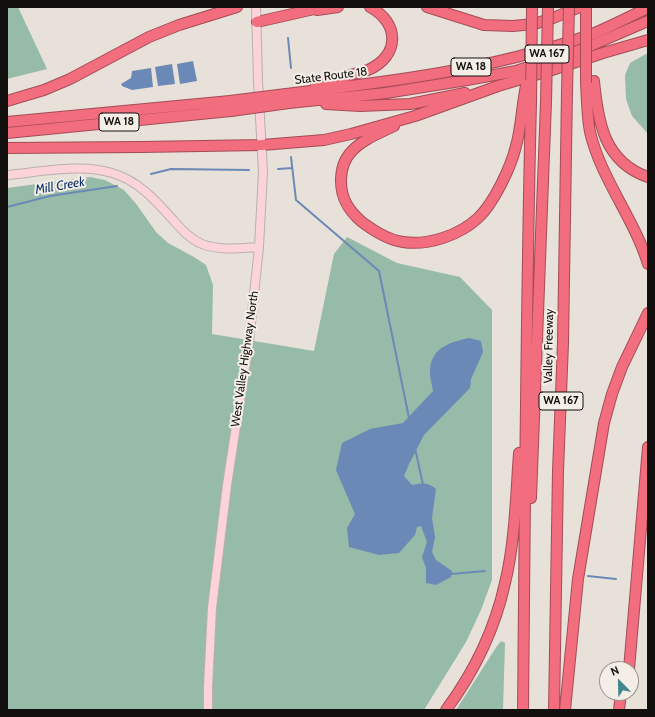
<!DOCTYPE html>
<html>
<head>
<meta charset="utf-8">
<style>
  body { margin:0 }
  #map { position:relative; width:655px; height:717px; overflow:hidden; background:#e7e1d9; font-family:Cabin,sans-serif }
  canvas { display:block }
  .frame { position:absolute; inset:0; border:8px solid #12100e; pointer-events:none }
  .north { position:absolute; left:599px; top:661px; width:40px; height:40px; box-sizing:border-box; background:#f4eee6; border:1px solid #9a9590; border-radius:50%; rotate:337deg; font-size:11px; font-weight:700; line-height:16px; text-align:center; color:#12100e }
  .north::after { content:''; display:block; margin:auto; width:14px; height:18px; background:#3f868d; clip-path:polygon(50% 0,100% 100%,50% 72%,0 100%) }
</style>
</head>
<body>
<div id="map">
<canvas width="655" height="717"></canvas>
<div class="frame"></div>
<div class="north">N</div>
</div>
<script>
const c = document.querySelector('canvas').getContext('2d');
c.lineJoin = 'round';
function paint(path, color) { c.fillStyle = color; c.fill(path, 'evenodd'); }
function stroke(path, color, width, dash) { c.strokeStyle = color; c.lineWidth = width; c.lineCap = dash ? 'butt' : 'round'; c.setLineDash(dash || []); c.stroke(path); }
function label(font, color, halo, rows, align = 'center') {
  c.font = font + ' Cabin,sans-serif'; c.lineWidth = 4; c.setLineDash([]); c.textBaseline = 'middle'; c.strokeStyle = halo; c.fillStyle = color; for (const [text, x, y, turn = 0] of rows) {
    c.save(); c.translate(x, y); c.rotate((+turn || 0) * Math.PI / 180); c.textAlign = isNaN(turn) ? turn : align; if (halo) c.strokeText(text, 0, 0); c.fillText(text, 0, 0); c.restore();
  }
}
paint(new Path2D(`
  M7 7H18L47 69 7 79Z
  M646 54H648V134L632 116 626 99 625 75 630 63Z
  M90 177 105 180 124 190 137 205 156 232 168 243 194 257 206 265 213 285 212 334 314 351 334 254 347 237 397 263 460 277 492 310V580L481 610 466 642 424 710H7V188Z
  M501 641 505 643 503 710H456L497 646Z`), '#96bba8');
paint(new Path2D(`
  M193 61 197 81 180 84 177 64Z
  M172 64 175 84 158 86 155 67Z
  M151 68 153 87 132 90 122 86 121 84 131 78 132 71Z
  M469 338 481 341 483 352 471 379 470 388 424 435 409 464 404 476 412 485C422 483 428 482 436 489L432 518 435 537 432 552 436 560 452 571 451 577 436 585 426 583V568L422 557 427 542 421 526 417 527 415 535 399 553 379 555 349 547 347 528 355 514 336 470 342 443 370 429 403 423 433 391C432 384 429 375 430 369 432 347 451 342 469 338Z`), '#6b89b6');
stroke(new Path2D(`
  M288 38 291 68
  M291 157 296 200 379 271 409 418
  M278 169 292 168
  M151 174 171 169 249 170
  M7 207 50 196 117 186
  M415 448 423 485
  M449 573 451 574 485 571
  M588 576 616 579`), '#6b89b6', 2);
const secondary = new Path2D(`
  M7 175C40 172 81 163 112 173 138 180 157 202 174 221 182 230 190 239 202 244 219 251 241 248 259 247
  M208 710V687L212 608 227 485 249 342 259 247 263 172 258 81 256 7`);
const highway = new Path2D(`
  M427 7 484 25 513 26 534 24 553 18 580 7
  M586 7V23
  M317 10 338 7
  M257 22 323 7
  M594 81C598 122 604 162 648 177
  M586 83C587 99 587 116 590 132 601 179 634 218 648 264
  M316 85 368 70C400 56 400 23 370 7
  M286 94C388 82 490 70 587 36 608 28 628 17 648 8
  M7 101 44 90 70 79 149 37 179 25 237 7
  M289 103 386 93 467 80 516 71 583 49 648 21
  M326 104 360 106 410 104 465 93
  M7 122 230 101
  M394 126C380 133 363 139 352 151 344 159 341 170 341 181 341 199 349 211 362 222 374 231 388 240 403 242 428 246 460 235 478 218 494 203 511 167 516 146 520 132 521 118 523 104
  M7 133 231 111
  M7 148 141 147 262 145 324 140 351 134 415 116 498 86 552 70 603 53 648 40
  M531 498 546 102
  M629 669 648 447
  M446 710C474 672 495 629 505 583 515 543 516 494 519 453
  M523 710C525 507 526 305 531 102
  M554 710 558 471 563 343 567 92
  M565 710 578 579 604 423 612 394 622 367 648 313
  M619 710 621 693`);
stroke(secondary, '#b8b2aa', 10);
stroke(highway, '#a44c57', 12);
stroke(secondary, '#fbd3d8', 8);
stroke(highway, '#f26d7e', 10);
const highwayBridge = new Path2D(`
  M586 23V83
  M567 92 569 7
  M230 101 286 94
  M531 102 532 7
  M546 102 548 7
  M523 104 526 85
  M231 111 289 103`);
stroke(highwayBridge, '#a44c57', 12, []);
stroke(highwayBridge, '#f26d7e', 10);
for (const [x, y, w] of [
  [547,54,44],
  [471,67,40],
  [119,122,40],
  [561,401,44]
]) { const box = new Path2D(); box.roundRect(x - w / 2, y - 9, w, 18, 3); c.fillStyle = '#f4eee6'; c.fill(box); stroke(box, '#12100e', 1); }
label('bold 11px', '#12100e', null, [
  ["WA 167",547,54],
  ["WA 18",471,67],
  ["WA 18",119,122],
  ["WA 167",561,401]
]);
label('12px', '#12100e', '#f4eee6', [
  ["State Route 18",331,76,-7],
  ["Valley Freeway",549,346,-89],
  ["West Valley Highway North",245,359,-82]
]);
label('italic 13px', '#0c326a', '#f4eee6', [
  ["Mill Creek",60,186,-10]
]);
</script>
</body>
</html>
